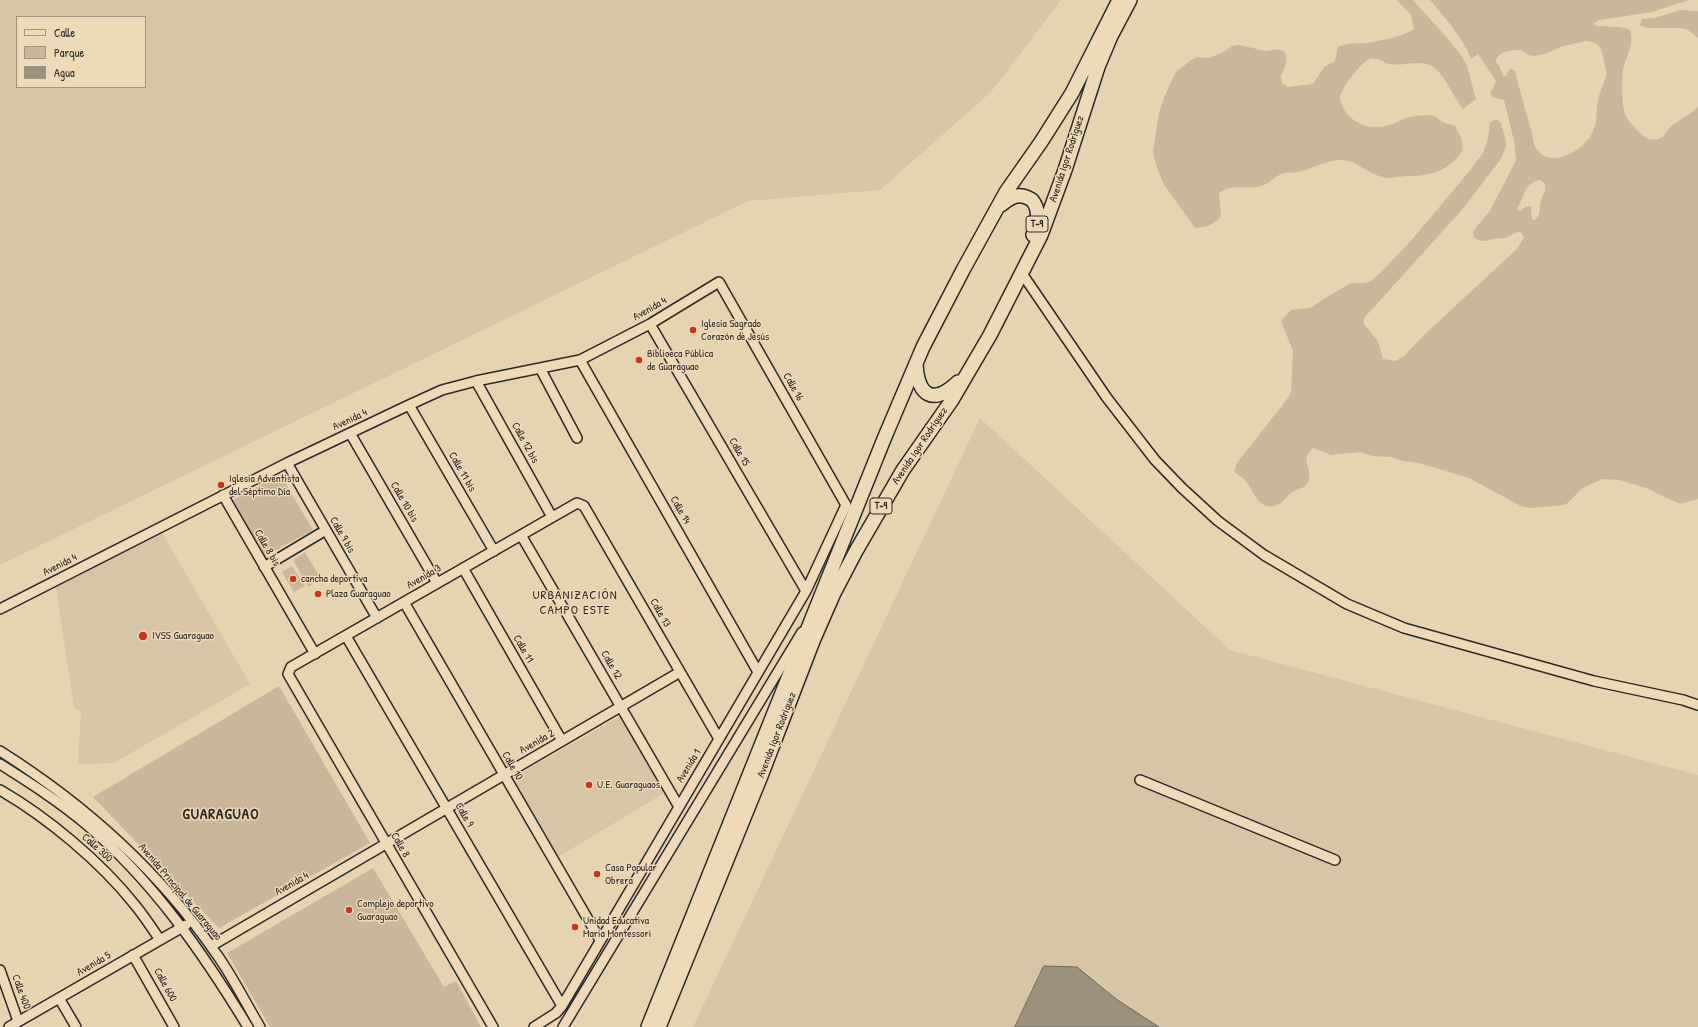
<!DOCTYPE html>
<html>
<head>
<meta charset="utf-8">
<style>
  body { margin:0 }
  #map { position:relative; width:1698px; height:1027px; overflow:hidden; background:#e6d3b2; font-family:"Patrick Hand",sans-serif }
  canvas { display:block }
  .legend { position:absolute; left:16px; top:16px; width:130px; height:72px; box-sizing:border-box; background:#eedab8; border:1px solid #a09480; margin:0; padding:5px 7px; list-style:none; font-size:12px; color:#2b2b2b }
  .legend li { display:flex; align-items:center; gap:8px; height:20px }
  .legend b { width:20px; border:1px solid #a09480 }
</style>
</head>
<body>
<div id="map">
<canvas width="1698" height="1027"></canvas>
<ul class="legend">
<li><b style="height:5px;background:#eedab8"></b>Calle</li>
<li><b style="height:11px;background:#c8b79c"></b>Parque</li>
<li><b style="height:11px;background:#9c917d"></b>Agua</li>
</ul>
</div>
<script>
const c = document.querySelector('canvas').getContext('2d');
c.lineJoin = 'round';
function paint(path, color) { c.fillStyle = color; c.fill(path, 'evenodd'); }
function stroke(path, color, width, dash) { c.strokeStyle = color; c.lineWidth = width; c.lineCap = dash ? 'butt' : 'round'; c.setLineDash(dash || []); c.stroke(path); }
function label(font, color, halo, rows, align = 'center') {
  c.font = font + ' "Patrick Hand",sans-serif'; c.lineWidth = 3; c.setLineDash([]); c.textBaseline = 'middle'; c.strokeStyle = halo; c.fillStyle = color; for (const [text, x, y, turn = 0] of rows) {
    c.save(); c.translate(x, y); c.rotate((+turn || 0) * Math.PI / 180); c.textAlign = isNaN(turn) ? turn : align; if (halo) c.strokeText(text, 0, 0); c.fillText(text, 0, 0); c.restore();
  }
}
paint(new Path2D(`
  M0 0H1061L991 92 880 190 748 201 0 565ZM17 17H145V87H17Z
  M980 418 1230 650 1698 775V1027H693Z
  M161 531 250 684 114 763 78 764 81 712 74 708 56 588Z
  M620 716 666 792 558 857 513 778Z`), '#d6c5a7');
paint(new Path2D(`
  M1397 0H1413L1449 40 1461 55 1467 66 1476 99 1463 109C1453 96 1448 81 1436 69 1423 57 1404 67 1389 64 1382 62 1376 56 1369 59 1361 63 1340 89 1340 98 1341 107 1349 118 1357 122 1368 129 1383 128 1395 123 1399 121 1402 119 1406 118 1413 116 1423 115 1430 115 1437 115 1438 120 1443 122 1446 124 1451 124 1455 126L1461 137 1463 150C1447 172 1432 176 1406 176 1396 177 1388 180 1379 176 1367 172 1355 161 1343 160 1328 160 1315 167 1302 171 1295 174 1287 171 1281 174 1273 178 1267 186 1257 187 1243 189 1232 184 1219 193L1221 213 1219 219 1208 226 1195 228 1163 183 1156 165 1153 152 1154 145 1159 113 1165 95 1176 72 1191 60 1197 57 1209 58 1222 53 1232 46 1239 45 1266 51 1278 49 1284 51C1289 61 1285 67 1281 76L1282 83 1288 87 1313 84 1324 67 1335 61 1338 47C1348 42 1356 44 1366 43 1383 40 1399 38 1414 29L1411 15Z
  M1430 0H1689L1652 12 1600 20 1594 23 1596 26 1621 27 1630 30C1634 43 1629 51 1625 62 1621 72 1621 103 1625 114 1629 123 1636 128 1642 135 1649 142 1660 141 1666 133 1668 131 1669 128 1671 126 1680 119 1690 116 1698 107V499L1680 504 1662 496 1649 489 1620 480 1602 479 1581 489 1568 503 1563 505 1532 508 1521 506 1469 478 1419 463 1403 461 1391 457 1373 456 1361 452 1331 455 1313 448C1299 459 1312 466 1309 479 1307 489 1298 488 1291 493 1286 497 1283 503 1277 505 1257 512 1254 489 1244 479 1241 476 1237 475 1234 471L1236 465 1240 459 1288 398 1291 392 1293 351 1281 321 1291 310 1310 308 1327 297 1351 283H1365L1371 281 1381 272 1410 242 1472 168 1483 153 1488 139 1490 123 1496 119 1501 123 1506 141V147L1501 159 1461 211 1365 317 1363 323 1378 341 1383 359 1396 361 1404 356 1426 333 1517 249 1524 237 1520 232C1514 232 1511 236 1505 238 1501 239 1496 238 1492 239 1484 241 1481 243 1474 237L1473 231 1490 211 1516 160 1514 141 1504 100 1492 97 1490 93 1496 81 1478 54 1471 59C1462 36 1446 19 1430 0ZM1586 41C1600 42 1602 49 1604 61 1605 66 1607 71 1606 76 1604 84 1600 91 1598 99 1596 112 1598 124 1591 135 1581 152 1549 170 1536 148 1533 144 1533 138 1532 133 1526 112 1520 92 1515 71L1510 68 1506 76H1503L1500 67 1496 62C1497 51 1512 50 1521 50L1528 55 1534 56 1548 53 1560 47ZM1540 180 1545 184C1547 191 1542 194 1541 200 1539 208 1541 214 1535 220L1532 219 1531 206 1525 207 1520 211 1517 209C1518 206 1520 204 1521 201 1525 191 1528 182 1540 180Z
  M1680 10 1698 11V38L1688 30 1681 28H1646L1640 25 1642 19 1655 18Z
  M280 474 313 530 263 557 233 500Z
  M305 552 321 579 308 587 293 560Z
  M292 566 305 586 294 592 282 572Z
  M279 686 370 843 219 928 93 797Z
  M373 868 444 987 456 981 481 1027H270L227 953Z`), '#c8b79c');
const water = new Path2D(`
  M1044 966 1077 967 1116 999 1159 1027H1015Z`);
paint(water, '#9c917d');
stroke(water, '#6f685c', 1);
const minor = new Path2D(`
  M1021 272 1107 398 1155 460 1182 488 1218 521 1264 555 1347 604 1404 628 1594 681 1683 700 1698 705
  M650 324 806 591
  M580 360 758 672
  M540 368 577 438
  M476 381 552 517
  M409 405 494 551
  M350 433 437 583
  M287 463 377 618
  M223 495 315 654
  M521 535 679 807
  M264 567 326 530
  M463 568 562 741
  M404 602 600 940
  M0 609 287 463 409 405 442 390 476 381 580 360 650 324 719 282 846 505 806 591 562 1006 556 1013 534 1027
  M346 636 562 1006
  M0 751C84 804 158 870 215 952 232 975 245 1002 260 1027
  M0 764C30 783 60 802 87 825 153 881 203 953 248 1027
  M1140 780 1335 860
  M0 790C47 817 101 862 135 905 144 916 152 928 160 940
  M211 946 680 672
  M133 955 174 1027
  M0 970 18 1021
  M59 998 76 1027
  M9 1027 186 925
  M493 1027 288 674 291 667 577 503 584 506 719 739
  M563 1027 802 632`);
const highway = new Path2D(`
  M1001 205C1012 196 1019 192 1032 200 1041 211 1037 222 1033 235
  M916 364C918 396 933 406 958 382
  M648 1027 884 439 923 347 963 270 1006 192 1041 142 1072 93 1119 0
  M659 1027 761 776 813 641 834 593 856 551 903 470 952 400 990 335 1041 235 1065 170 1098 67 1111 36 1130 0`);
stroke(minor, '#2b2b2b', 12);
stroke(highway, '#2b2b2b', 16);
stroke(minor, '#eedab8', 9);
stroke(highway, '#eedab8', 13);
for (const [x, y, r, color] of [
  [693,330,4,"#c8321e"],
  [639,360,4,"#c8321e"],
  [221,485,4,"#c8321e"],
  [293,579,4,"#c8321e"],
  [318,594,4,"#c8321e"],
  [143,636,5,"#c8321e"],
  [589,785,4,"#c8321e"],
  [597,874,4,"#c8321e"],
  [349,910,4,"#c8321e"],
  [575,927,4,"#c8321e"]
]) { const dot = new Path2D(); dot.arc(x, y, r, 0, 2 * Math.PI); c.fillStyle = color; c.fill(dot); stroke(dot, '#eedab8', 1.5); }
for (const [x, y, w] of [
  [1037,224,22],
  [881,506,22]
]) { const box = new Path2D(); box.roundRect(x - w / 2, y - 8, w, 16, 3); c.fillStyle = '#eedab8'; c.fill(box); stroke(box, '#2b2b2b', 1); }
label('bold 10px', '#2b2b2b', null, [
  ["T-9",1037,224],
  ["T-9",881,506]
]);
label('11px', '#2b2b2b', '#eedab8', [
  ["Avenida Igor Rodríguez",1067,159,-72],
  ["Avenida 4",650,309,-30],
  ["Calle 16",793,387,60],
  ["Avenida 4",350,420,-25],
  ["Calle 12 bis",525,443,61],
  ["Avenida Igor Rodríguez",920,446,-56],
  ["Calle 15",739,452,60],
  ["Calle 11 bis",462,472,60],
  ["Calle 10 bis",404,502,60],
  ["Calle 14",680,510,60],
  ["Calle 9 bis",342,535,60],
  ["Calle 8 bis",267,548,60],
  ["Avenida 4",60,565,-27],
  ["Avenida 3",424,577,-30],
  ["Calle 13",660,613,60],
  ["Calle 11",523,649,60],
  ["Calle 12",611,665,60],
  ["Avenida Igor Rodríguez",777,735,-69],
  ["Avenida 2",537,742,-30],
  ["Calle 10",512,766,60],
  ["Avenida 1",689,766,-59],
  ["Calle 9",464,815,60],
  ["Calle 8",400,845,60],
  ["Calle 300",97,848,42],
  ["Avenida 4",292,884,-30],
  ["Avenida Principal de Guaraguao",180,892,50],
  ["Avenida 5",94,964,-30],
  ["Calle 600",165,985,61],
  ["Calle 400",21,992,70]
]);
label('11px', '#2b2b2b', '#eedab8', [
  ["Iglesia Sagrado",701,324],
  ["Corazón de Jesús",701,337],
  ["Biblioeca Pública",647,354],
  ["de Guaraguao",647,367],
  ["Iglesia Adventista",229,479],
  ["del Séptimo Día",229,492],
  ["cancha deportiva",301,579],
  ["Plaza Guaraguao",326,594],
  ["IVSS Guaraguao",152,636],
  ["U.E. Guaraguaos",597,785],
  ["Casa Popular",605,868],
  ["Obrera",605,881],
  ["Complejo deportivo",357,904],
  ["Guaraguao",357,917],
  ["Unidad Educativa",583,921],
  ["Maria Montessori",583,934]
], 'left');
c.letterSpacing = '1px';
label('13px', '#2b2b2b', '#eedab8', [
  ["URBANIZACIÓN",575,596],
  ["CAMPO ESTE",575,611]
]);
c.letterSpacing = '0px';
c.letterSpacing = '1px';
label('bold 15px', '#2b2b2b', '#eedab8', [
  ["GUARAGUAO",221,815]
]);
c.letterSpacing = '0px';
</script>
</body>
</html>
